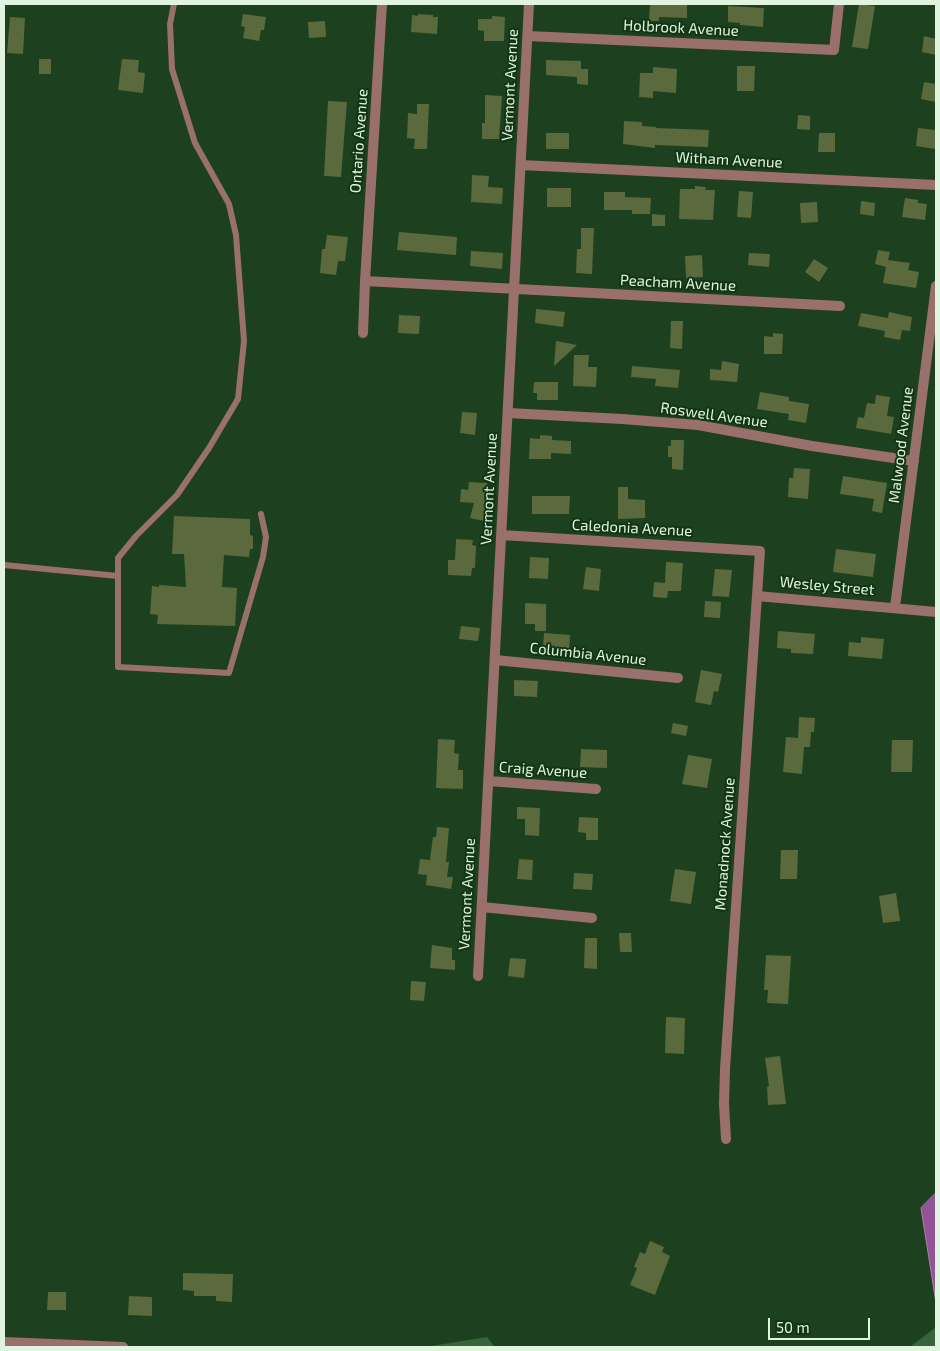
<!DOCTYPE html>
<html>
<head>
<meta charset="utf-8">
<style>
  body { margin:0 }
  #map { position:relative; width:940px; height:1351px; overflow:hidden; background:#1d401f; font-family:"Exo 2",sans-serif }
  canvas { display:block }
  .frame { position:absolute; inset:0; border:5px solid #e0f4df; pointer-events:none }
  .scale { position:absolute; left:768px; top:1318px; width:102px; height:22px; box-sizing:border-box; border:2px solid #e0f4df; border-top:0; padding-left:6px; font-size:15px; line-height:18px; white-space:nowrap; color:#e0f4df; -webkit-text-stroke:4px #123514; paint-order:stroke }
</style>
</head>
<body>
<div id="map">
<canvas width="940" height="1351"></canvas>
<div class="frame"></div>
<div class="scale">50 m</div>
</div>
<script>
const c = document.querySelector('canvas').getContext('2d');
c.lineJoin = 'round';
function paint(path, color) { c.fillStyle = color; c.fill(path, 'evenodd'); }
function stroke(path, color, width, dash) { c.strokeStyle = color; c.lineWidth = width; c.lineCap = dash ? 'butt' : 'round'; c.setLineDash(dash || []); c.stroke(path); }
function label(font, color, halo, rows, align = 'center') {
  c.font = font + ' "Exo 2",sans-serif'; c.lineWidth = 4; c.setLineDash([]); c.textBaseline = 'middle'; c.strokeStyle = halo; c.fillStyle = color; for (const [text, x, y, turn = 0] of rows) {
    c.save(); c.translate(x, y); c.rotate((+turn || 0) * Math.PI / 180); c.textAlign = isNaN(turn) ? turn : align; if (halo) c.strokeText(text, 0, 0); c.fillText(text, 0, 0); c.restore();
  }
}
paint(new Path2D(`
  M936 1327V1347H910Z
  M487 1337 495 1347H425Z`), '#376439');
const water = new Path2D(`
  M936 1193V1303L921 1208Z`);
paint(water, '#935497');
stroke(water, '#aa84ad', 1);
paint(new Path2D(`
  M650 4H687V18L659 17V21H649Z
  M859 4 875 6 868 49 852 47Z
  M728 6 764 8 763 27 740 25V23L728 22Z
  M243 14 266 17 264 30H261L259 41 243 38 245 27 241 26Z
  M418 14 433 15V17H438L437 34 411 32 412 15 418 16Z
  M492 16 505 17 504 41H484V31L478 30V19H492Z
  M10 17 25 18 23 54 7 53Z
  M325 21 326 37 309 38 308 22Z
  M924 36 936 39V55L922 52Z
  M39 59H51V74H39Z
  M122 59 139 60 138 72 145 73 143 93 118 90Z
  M546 60 581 61V69H588V85L577 84V77L546 75Z
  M737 66H755L754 91H737Z
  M653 67 677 69 676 93 653 91V98L639 97 640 73H653Z
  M924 82 936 84V102L921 99Z
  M485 95 502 96 499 139H482V123H485Z
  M328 101 347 102 341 177 324 176Z
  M417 104H429L427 149H414L415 139 407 138 408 113 417 114Z
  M798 115 810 116V130L797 129Z
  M624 121 642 122V126L656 127V128L709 130 708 147 655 145V148L623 144Z
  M918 128 936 130 935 149 916 146Z
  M546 133H569V149H546Z
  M819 133H835V152H818Z
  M472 175 489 176 488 187 503 188 502 204 471 202Z
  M695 186 706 187 705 190H715L713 220 679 219 680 189H695Z
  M547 188H571V207H547Z
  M739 191 753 192 751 218 737 217Z
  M604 192H625V197L651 198 650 214H632V210H604Z
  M905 198 918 200V203L927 204 925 220 902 217Z
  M861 201 875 203 874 216 860 214Z
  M817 202 818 222 801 223 800 203Z
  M652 214 665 215V226H652Z
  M581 228H594L592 274 576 273 577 249H581Z
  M399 232 457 237 456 255 397 250Z
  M327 235 348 237 345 261H338L336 275 320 273 322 249H325Z
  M878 250 890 252 888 260 910 263 908 270 919 272 916 288 883 283 886 267 875 264Z
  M471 251 503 253 502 269 470 266Z
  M749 253 770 254 769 267 748 265Z
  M702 255 703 277 686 278 685 256Z
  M814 259 828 268 819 282 805 272Z
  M536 309 565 312 563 327 535 323Z
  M889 312 912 317 910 331 902 330 900 340 884 337 885 331 858 326 861 313 888 318Z
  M399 315 420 316 419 334 398 333Z
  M671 321H683L682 349 670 348Z
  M773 333 783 334 782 354H764V336L773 337Z
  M556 341 577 345 554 366Z
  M574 355H589L588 367H597L596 387 573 386Z
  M722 361 739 364 737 382 710 380V369L721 370Z
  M632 366 680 370 678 388 655 386 656 379 631 377Z
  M534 382H558V400H537V393H533Z
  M760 392 789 397V401L809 404 806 423 788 420 789 414 757 409Z
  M876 395 890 397 887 416 894 417 891 434 856 428 858 417 864 418 867 403 875 404Z
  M462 412 477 413 475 435 460 433Z
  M540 435 552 436V440L571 441V454L551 453V459H529L530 438 540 439Z
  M671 440H684L683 470 672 469V457H668V446H671Z
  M794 468 810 469 808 499 788 497 789 478H793Z
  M843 476 887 483 882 513 872 511 874 499 840 494Z
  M469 482 487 483 486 509H487L484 521 470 518 474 503 460 502 461 489 468 490Z
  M618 487H628V499L645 500V518L618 519Z
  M532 496H570L569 514H532Z
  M174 516 250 519V535L253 536V549H250L249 557 224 555 222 587 237 588 235 626 157 624 158 615 150 614 152 586 159 587V585L186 587 184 554H172Z
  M456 539 473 540 472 545 476 546 475 568H472L471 576 448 575V560H455Z
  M836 549 876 554 873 577 833 572Z
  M530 557 549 558 548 579 529 578Z
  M666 562 683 563 681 591H668L667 598 653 597 654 582 665 583Z
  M586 567 601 569 599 591 583 589Z
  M715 569 732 570 729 597 712 596Z
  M705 601 721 602 720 618 704 617Z
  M525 603 546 604V631H535V624H525Z
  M461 626 480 628 478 641 459 639Z
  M778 631 815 634 813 654 791 653V649L777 648Z
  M544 633 570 635 569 651 543 649Z
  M861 637 884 639 882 659 848 656 849 642 861 643Z
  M701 670 722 674 718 692 714 691 711 705 695 702Z
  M514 680 538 681 537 697 514 696Z
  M799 717 815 718 814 732H811L810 747H804L802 774 783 772 786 737 798 738Z
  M673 723 688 726 686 736 671 733Z
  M438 739 455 740 454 753 459 754 458 770H463V789L436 788Z
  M892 740H913L912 772H891Z
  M581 749 607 750V768L580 767Z
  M688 755 712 759 707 788 682 784Z
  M517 807 540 808 539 836 525 835V819H517Z
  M579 817 598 818V840H586V833L578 832Z
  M437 827 449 828 446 862H449L447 877H453L451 889 426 885 427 875 418 874 420 859 430 860 433 837H436Z
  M781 850H798L797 879H780Z
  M519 859 533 860 532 880 517 879Z
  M675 869 696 872 691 904 670 901Z
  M574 873 593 874 592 890 573 889Z
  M896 893 900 921 883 923 879 896Z
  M619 933H631L632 952H620Z
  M585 938H597V969L584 968Z
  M432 945 452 948V960H455V970L430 968Z
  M766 955 791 956 788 1004 767 1003 768 990H764Z
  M510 958 526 959 524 978 508 976Z
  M411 981 426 982 424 1001 410 1000Z
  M666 1017 685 1018 684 1054 665 1053Z
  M780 1056 786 1104 768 1105 767 1087 769 1086 765 1058Z
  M650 1241 664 1247 662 1252 670 1256 655 1295 630 1285 637 1268 634 1267 640 1252 645 1254Z
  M183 1273 233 1274 232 1302 216 1301V1296H194V1291L183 1290Z
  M48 1292H66V1310H47Z
  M129 1296 152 1297V1316L128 1315Z`), '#5a6a3c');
stroke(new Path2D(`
  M174 4 170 24 172 69 195 143 229 204 236 235 244 341 238 399 209 448 177 495 136 536 118 558V667L229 673 263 557 266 537 261 514
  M4 565 118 576`), '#9a706c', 6);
stroke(new Path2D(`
  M382 4 365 281 840 306
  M528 36 834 50 839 4
  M521 165 936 185
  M363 333 365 281
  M508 413 622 419 698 425 812 446 914 461
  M502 535 760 551 725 1069 724 1104 726 1139
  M757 596 936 612
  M895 607 936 286
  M495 660 678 678
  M489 781 596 789
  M482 907 592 918
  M478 976 529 4
  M4 1342 123 1347`), '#9a706c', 10);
label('15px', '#e0f4df', '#123514', [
  ["Holbrook Avenue",681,28,3],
  ["Vermont Avenue",510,85,-87],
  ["Ontario Avenue",359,141,-86],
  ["Witham Avenue",729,160,3],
  ["Peacham Avenue",678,283,3],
  ["Roswell Avenue",714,415,8],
  ["Malwood Avenue",901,445,-83],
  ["Vermont Avenue",489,489,-87],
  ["Caledonia Avenue",632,528,3],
  ["Wesley Street",827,586,5],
  ["Columbia Avenue",588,654,6],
  ["Craig Avenue",543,770,4],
  ["Monadnock Avenue",725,844,-86],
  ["Vermont Avenue",467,894,-87]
]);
</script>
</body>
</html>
